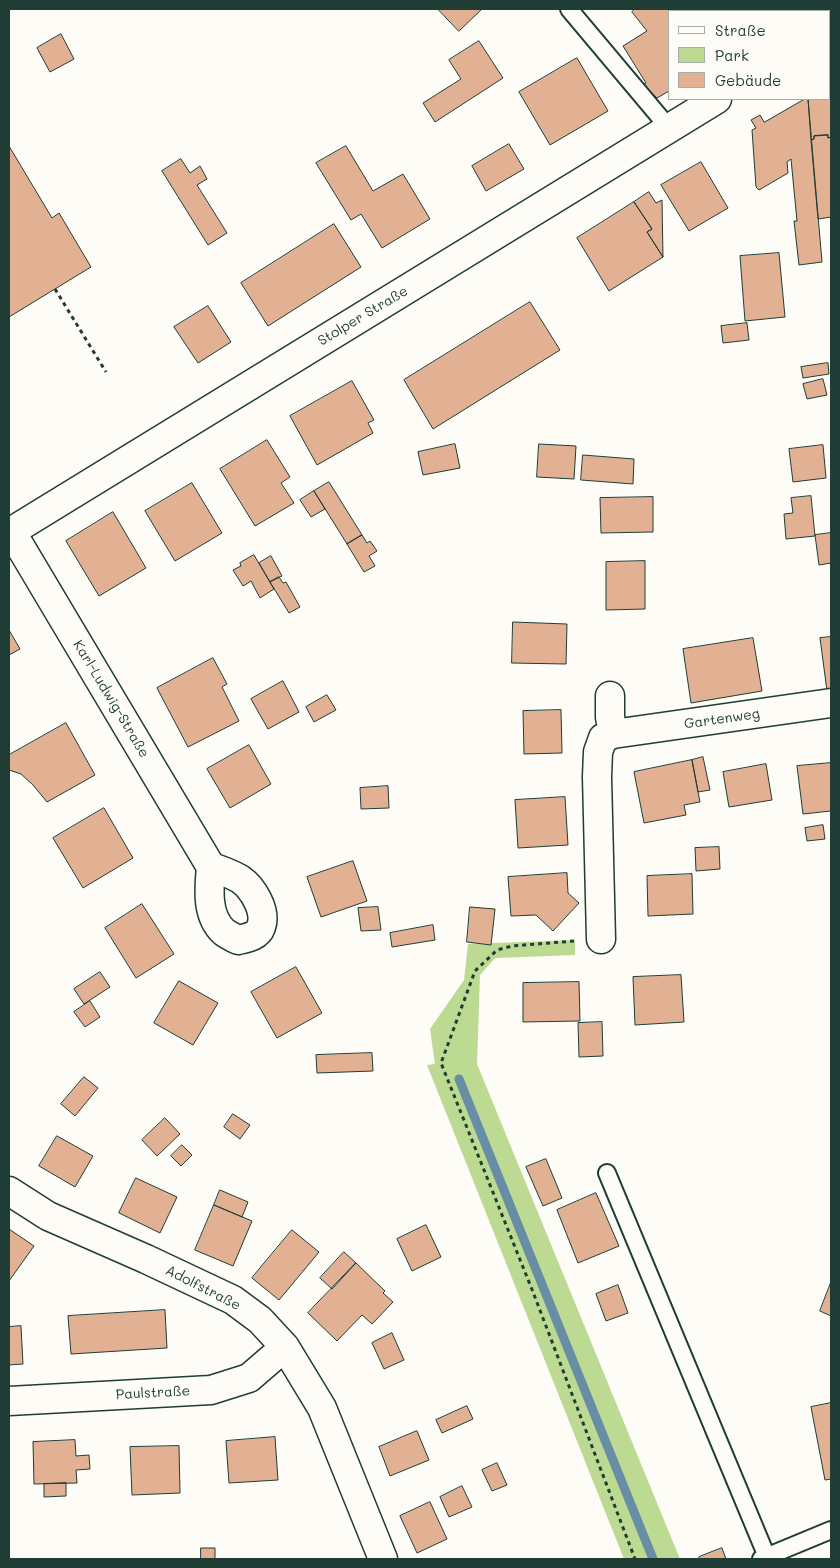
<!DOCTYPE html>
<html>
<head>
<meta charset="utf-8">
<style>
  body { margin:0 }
  #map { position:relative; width:840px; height:1568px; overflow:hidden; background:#fdfcf7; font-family:Mali,sans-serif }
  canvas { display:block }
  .frame { position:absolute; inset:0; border:10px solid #1f3d34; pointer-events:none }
  .legend { position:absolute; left:668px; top:10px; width:162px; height:90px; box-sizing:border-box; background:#fdfcf7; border:1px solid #a4b0a9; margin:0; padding:6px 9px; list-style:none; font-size:15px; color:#1f3d34 }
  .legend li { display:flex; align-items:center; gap:10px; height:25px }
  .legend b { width:25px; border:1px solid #a4b0a9 }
</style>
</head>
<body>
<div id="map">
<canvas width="840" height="1568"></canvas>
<div class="frame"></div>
<ul class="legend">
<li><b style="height:6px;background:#fdfcf7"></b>Straße</li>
<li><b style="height:14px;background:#bcda92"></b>Park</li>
<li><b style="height:14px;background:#e2b193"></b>Gebäude</li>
</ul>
</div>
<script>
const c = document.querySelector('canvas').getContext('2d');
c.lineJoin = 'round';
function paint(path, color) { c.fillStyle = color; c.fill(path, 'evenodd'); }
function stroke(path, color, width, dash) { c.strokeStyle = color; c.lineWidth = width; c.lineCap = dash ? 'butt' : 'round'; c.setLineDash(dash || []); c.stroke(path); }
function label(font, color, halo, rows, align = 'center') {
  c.font = font + ' Mali,sans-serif'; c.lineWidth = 4; c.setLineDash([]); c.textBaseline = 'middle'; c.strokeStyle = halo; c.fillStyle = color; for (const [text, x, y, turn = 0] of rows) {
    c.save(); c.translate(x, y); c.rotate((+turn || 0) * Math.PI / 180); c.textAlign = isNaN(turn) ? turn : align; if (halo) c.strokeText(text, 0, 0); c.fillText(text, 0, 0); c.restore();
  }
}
paint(new Path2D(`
  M575 940V955L495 958 480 975 477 1064 680 1559H624L427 1065 435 1064 430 1029 464 980 468 944Z`), '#bcda92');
stroke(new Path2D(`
  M459 1079 653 1559`), '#688ea6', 9);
const building = new Path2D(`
  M438 9H482L459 31Z
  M635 9H744L745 11H669V91L657 98 643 84 646 83 623 46 647 31 632 12Z
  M61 34 74 59 50 72 37 48Z
  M479 41 503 78 435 122 423 103 461 79 449 60Z
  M577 58 608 111 550 145 519 92Z
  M831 80V137L828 138V135L814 136V139L811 140 808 99H829V82Z
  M805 99H808L822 262 799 265 794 221H797L791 159 787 162 788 173 759 190 756 187 752 130 756 128 751 120 760 115 764 122Z
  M828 135V138L831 137V217L818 219 811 140 814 139V136Z
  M509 144 524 169 486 191 472 166Z
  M9 146 52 218 59 213 91 267 9 317Z
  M346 146 373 191 403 174 430 219 382 248 361 214 351 220 316 163Z
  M181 159 190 173 200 166 207 179 197 185 227 233 208 245 162 171Z
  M701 162 728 208 689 231 661 185Z
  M649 192 656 203 662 200 663 257 647 232 652 229 634 202Z
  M634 202 652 229 647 232 663 257 609 291 577 238Z
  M334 224 361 267 268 326 241 283Z
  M779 253 785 317 745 321 740 256Z
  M530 302 560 350 433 429 404 380Z
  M208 306 231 342 198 363 174 327Z
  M747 323 749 340 723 343 721 326Z
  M828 363 829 374 803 378 801 367Z
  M823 379 827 395 807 399 803 384Z
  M352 381 374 420 368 423 373 433 317 465 290 416Z
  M267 440 290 477 281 483 294 503 255 526 220 469Z
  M455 444 460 468 423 475 418 452Z
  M539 444 576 446 574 479 537 477Z
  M823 445 826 478 793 482 789 449Z
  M583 455 634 459 633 484 581 480Z
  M329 482 362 535 347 544 314 491Z
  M192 483 222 533 175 561 145 511Z
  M314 491 325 509 311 517 300 500Z
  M811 496 815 536 786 539 784 514 793 513 791 498Z
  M653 497V532L601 533 600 498Z
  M113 512 146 568 99 596 66 541Z
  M831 533V563L819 565 815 535Z
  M362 535 367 543 370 541 377 551 369 556 375 566 364 572 347 544Z
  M254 555 274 589 260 598 251 581 243 586 233 570 241 566 240 563Z
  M271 556 282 576 270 582 259 563Z
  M645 561V609L606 610V562Z
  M279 577 283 583 286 582 300 607 289 613 270 582Z
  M513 622 567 624 566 664 512 663Z
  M9 630 20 649 9 655Z
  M831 637V690L827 691 820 638Z
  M753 638 762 691 691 703 683 649Z
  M213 658 227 684 222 687 239 721 188 747 157 688Z
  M283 681 299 712 268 729 251 699Z
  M327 695 336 710 314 722 306 707Z
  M561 710 562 753 524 754 523 711Z
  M66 723 95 775 47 802 33 785 21 774 9 770V755Z
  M249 745 271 784 230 808 207 769Z
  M703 757 710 790 698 792 692 760Z
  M692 760 700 802 684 805 686 815 644 823 634 772Z
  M831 763V811L803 814 797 766Z
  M766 764 772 800 729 807 723 772Z
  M388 786 389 808 361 809 360 788Z
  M565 797 568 845 518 848 515 800Z
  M104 808 133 858 83 888 53 838Z
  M823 825 825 839 807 841 805 828Z
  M719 847 720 869 696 871 695 848Z
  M353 861 367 901 321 917 307 877Z
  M567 873 568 893 579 903 553 931 536 915 511 916 508 877Z
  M692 874 693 914 648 916 647 876Z
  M142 904 174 954 136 978 105 928Z
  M378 907 381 930 361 931 358 908Z
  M470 907 495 909 491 945 467 942Z
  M433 925 435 940 392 947 390 933Z
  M296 967 322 1013 277 1038 251 992Z
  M100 972 110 987 84 1004 74 989Z
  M681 975 684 1022 635 1025 633 977Z
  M179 981 218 1003 193 1045 154 1023Z
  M579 982 580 1021 523 1022V983Z
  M90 1001 100 1017 85 1027 74 1012Z
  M602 1022 603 1056 579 1057 578 1023Z
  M372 1053 373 1071 317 1073 316 1055Z
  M84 1077 98 1088 75 1116 61 1104Z
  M233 1114 250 1125 240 1139 224 1127Z
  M165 1118 180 1134 157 1156 142 1140Z
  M57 1136 93 1156 75 1187 39 1166Z
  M182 1145 192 1155 181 1166 171 1156Z
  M546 1159 562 1198 543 1206 526 1167Z
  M136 1178 177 1197 160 1233 119 1213Z
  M220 1190 248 1202 242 1217 214 1205Z
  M596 1193 619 1246 578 1263 557 1210Z
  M214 1205 252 1221 233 1266 195 1250Z
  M426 1225 441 1257 412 1271 397 1239Z
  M9 1229 34 1246 9 1281Z
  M292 1230 319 1252 279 1300 252 1278Z
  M344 1252 356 1263 332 1289 320 1278Z
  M356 1263 385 1291 383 1293 393 1302 372 1324 362 1315 337 1341 308 1313Z
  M831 1282V1316L820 1311Z
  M618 1285 628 1313 606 1321 596 1294Z
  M165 1310 167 1348 71 1354 68 1316Z
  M21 1326 23 1364 9 1365V1327Z
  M392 1333 404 1360 384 1369 372 1343Z
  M831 1403V1479L825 1480 811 1407Z
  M467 1406 473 1419 442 1433 436 1420Z
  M417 1431 429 1460 390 1476 379 1447Z
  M275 1437 278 1480 229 1483 226 1441Z
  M75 1440 76 1456 89 1455 90 1469 76 1470 77 1483 34 1484 33 1442Z
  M179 1446 180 1493 132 1495 130 1447Z
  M497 1463 507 1485 492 1491 482 1470Z
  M66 1483V1496L44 1497V1484Z
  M462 1486 472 1507 449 1517 440 1497Z
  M430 1502 447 1539 417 1553 400 1516Z
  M201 1548H215V1559H201Z
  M722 1548 726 1559H699V1557Z`);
paint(building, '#e2b193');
stroke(building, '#1f3d34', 1);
const service = new Path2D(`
  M569 9 669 128
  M607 1173 767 1557
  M761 1559 831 1530`);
const minor = new Path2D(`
  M11 531 211 867C209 888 206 916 224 932 228 935 234 938 238 940 247 938 258 936 261 927 267 911 253 888 240 879 231 874 221 870 211 867
  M610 696V717L613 734
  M601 939 597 777 598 752 603 738 613 734 831 703
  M9 1191 48 1216 146 1259 233 1300 260 1320 285 1347 322 1408 383 1559
  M9 1401 211 1390 249 1378 285 1347`);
const secondary = new Path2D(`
  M829 30 831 28
  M9 533 717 99`);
stroke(service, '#1f3d34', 20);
stroke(minor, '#1f3d34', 31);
stroke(secondary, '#1f3d34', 31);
stroke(new Path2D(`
  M55 289 106 372
  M574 941 512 946 497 950 475 971 441 1063 533 1292 635 1559`), '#1f3d34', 3, [4, 4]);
stroke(service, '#fdfcf7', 16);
stroke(minor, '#fdfcf7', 28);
stroke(secondary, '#fdfcf7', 28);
label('14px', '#1f3d34', '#fdfcf7', [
  ["Stolper Straße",363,316,-31],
  ["Karl-Ludwig-Straße",111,699,59],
  ["Gartenweg",722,719,-8],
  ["Adolfstraße",203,1288,27],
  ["Paulstraße",153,1393,-3]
]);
</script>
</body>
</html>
